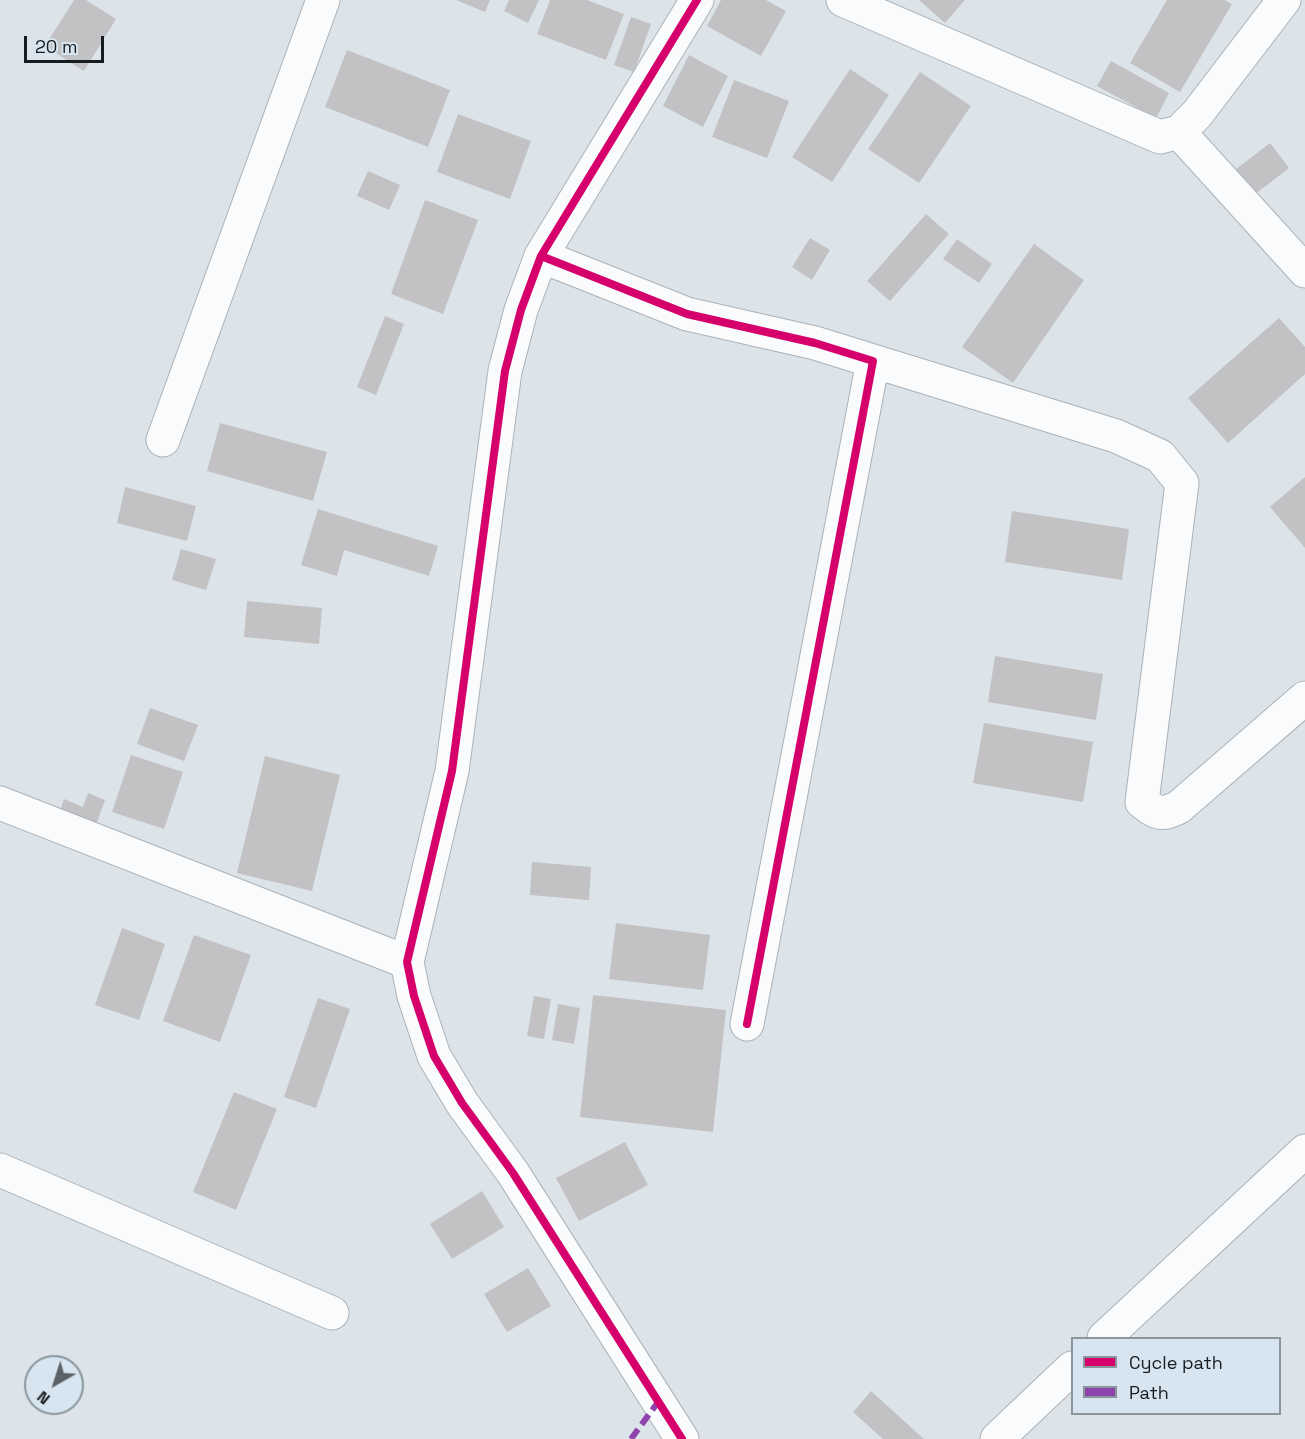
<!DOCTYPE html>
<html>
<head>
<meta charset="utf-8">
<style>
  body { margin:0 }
  #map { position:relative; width:1305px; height:1439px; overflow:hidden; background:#dce4e9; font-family:"Space Grotesk",sans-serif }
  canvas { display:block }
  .legend { position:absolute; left:1071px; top:1337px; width:210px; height:78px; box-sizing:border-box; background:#d6e5ef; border:2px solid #8a959c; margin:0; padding:8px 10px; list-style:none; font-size:18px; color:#171c20 }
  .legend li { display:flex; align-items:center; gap:12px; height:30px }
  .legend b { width:30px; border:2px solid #8a959c }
  .north { position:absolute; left:24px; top:1355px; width:60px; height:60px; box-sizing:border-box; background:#d6e5ef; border:2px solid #8a959c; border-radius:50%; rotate:219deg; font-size:16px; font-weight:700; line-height:24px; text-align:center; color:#171c20 }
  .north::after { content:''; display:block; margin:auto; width:21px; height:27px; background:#5c6266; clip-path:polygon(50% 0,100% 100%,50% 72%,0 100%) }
  .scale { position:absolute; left:24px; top:36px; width:80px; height:27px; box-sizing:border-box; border:3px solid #171c20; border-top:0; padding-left:8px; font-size:18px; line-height:21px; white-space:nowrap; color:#171c20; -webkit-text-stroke:4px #d6e5ef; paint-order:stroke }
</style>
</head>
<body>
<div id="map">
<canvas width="1305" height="1439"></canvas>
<ul class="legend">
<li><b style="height:8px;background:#d6006c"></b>Cycle path</li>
<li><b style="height:8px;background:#8e44ad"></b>Path</li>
</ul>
<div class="north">N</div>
<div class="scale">20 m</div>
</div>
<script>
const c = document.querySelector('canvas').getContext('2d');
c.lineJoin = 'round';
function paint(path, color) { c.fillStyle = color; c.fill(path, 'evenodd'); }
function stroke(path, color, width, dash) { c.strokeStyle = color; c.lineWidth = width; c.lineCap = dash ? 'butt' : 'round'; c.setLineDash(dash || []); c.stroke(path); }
paint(new Path2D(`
  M74 0H86L116 19 84 71 45 46Z
  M456 0H490L485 12Z
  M509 0H539L528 23 504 11Z
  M550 0H587L624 14 606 60 537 34Z
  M721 0H766L786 11 761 56 707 26Z
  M919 0H965L945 23Z
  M1167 0H1224L1232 4 1180 92 1130 63Z
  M631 17 651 24 634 72 614 65Z
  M347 50 450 90 428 147 325 107Z
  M689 55 728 76 703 127 663 106Z
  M1111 61 1169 93 1156 118 1097 86Z
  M850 69 889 95 832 182 792 157Z
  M920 72 971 106 919 183 868 149Z
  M734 80 789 101 767 158 712 137Z
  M458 114 531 141 510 199 437 172Z
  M1270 143 1289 168 1254 195 1235 170Z
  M368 171 400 185 389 210 357 196Z
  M425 200 478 220 443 314 391 294Z
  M926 214 949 234 890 301 867 281Z
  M810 238 830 250 812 280 792 267Z
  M957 239 992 264 979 283 943 259Z
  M1034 244 1084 280 1013 383 962 347Z
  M385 316 404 324 376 395 357 387Z
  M1279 318 1305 347V374L1228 443 1188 398Z
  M220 423 327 452 313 501 207 471Z
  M1305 477V548L1270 507Z
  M125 487 196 506 187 541 117 523Z
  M318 509 438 546 429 576 344 550 337 576 301 565Z
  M1012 511 1129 529 1122 580 1005 562Z
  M181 549 216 559 206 590 172 580Z
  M247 601 322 608 319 644 244 637Z
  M995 656 1103 674 1096 720 988 702Z
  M150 708 198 725 184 761 137 744Z
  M984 723 1093 742 1083 802 973 783Z
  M131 755 183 772 164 829 112 812Z
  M265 756 340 775 312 891 237 873Z
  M88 793 105 800 94 830 58 816 64 799 83 807Z
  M532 862 591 867 589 900 530 895Z
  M616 923 710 935 703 990 609 979Z
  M122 928 165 944 139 1020 95 1005Z
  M194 935 251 955 220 1042 163 1021Z
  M593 995 726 1010 713 1132 580 1117Z
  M534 996 551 999 544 1039 527 1036Z
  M318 998 350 1009 316 1108 284 1097Z
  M558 1004 580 1008 574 1044 552 1040Z
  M234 1092 277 1109 236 1210 193 1192Z
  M625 1142 648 1185 579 1221 556 1178Z
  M482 1191 504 1227 452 1259 430 1224Z
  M528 1268 551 1306 507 1332 484 1294Z
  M871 1391 924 1439H883L853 1412Z`), '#c2c2c4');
const minor = new Path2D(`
  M843 0 1160 137 1179 132 1197 114 1284 0
  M1179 132 1305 271
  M541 256 687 314 815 343 873 361 747 1024
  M873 361 1116 436 1160 456 1182 483 1142 802C1158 814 1161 816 1179 807L1305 698
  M163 440 323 0
  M0 803 407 962
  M0 1170 332 1313
  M1104 1338 1305 1151
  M682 1439 513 1173 462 1103 434 1056 414 996 407 962 452 771 505 371 521 310 541 256 697 0
  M997 1439 1072 1368`);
stroke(minor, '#acb2b7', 35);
stroke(minor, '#fafbfc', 33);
stroke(new Path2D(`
  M631 1439 658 1402`), '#8e44ad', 6, [12, 6]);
stroke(new Path2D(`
  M541 256 687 314 815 343 873 361 747 1024
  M682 1439 513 1173 462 1103 434 1056 414 996 407 962 452 771 505 371 521 310 541 256 697 0`), '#d6006c', 8);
</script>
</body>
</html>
